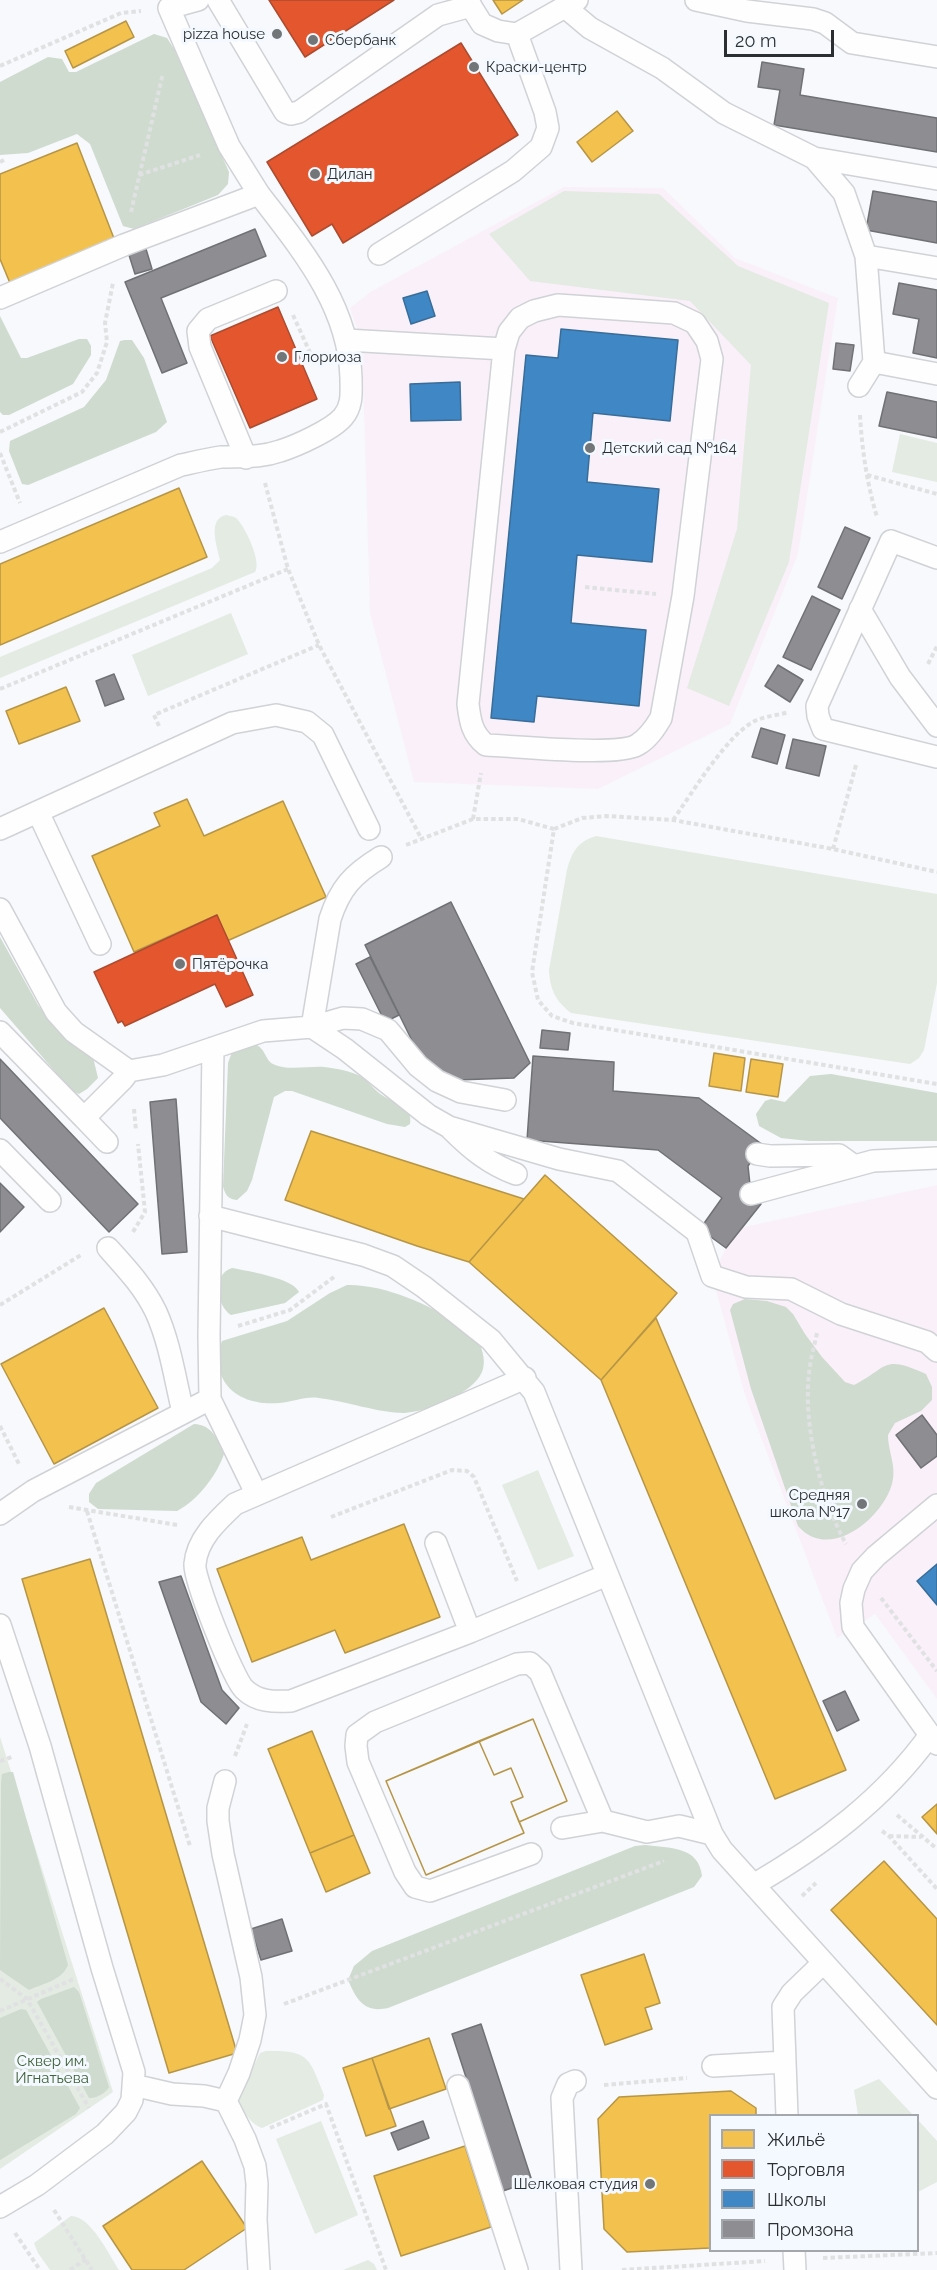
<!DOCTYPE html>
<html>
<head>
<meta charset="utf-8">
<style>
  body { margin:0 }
  #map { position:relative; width:937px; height:2270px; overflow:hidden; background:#f7f9fc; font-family:Raleway,sans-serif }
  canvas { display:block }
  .legend { position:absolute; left:709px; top:2114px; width:210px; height:138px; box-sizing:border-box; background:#f4f9ff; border:2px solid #a4a8ad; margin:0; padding:8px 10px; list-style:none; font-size:18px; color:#2b2f32 }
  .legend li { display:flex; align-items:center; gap:12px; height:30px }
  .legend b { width:30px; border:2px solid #a4a8ad }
  .scale { position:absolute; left:724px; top:30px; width:110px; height:27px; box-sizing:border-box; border:3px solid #2b2f32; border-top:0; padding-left:8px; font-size:18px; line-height:21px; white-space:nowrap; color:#2b2f32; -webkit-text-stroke:4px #f4f9ff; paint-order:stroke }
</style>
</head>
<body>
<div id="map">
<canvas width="937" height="2270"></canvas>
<ul class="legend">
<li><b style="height:16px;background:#f2c14e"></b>Жильё</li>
<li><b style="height:16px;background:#e4572e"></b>Торговля</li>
<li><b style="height:16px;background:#3f88c5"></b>Школы</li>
<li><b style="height:16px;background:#8d8d92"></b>Промзона</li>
</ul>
<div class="scale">20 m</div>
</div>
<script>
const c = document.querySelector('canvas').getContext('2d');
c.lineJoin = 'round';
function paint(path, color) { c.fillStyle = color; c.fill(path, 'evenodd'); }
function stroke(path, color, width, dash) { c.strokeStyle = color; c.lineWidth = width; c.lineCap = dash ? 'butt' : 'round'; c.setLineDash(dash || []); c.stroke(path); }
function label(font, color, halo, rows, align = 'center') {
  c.font = font + ' Raleway,sans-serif'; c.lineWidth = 6; c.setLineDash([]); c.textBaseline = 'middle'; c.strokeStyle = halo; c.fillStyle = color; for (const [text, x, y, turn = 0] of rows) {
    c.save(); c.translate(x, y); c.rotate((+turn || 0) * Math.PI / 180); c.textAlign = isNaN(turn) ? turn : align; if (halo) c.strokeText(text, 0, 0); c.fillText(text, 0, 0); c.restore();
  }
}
paint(new Path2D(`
  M564 187 663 188 735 258 838 298 798 554 730 724 598 789 414 782 370 613 362 343 350 308 372 291Z
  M937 1185V1699L875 1614 837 1638 745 1395 712 1276 726 1248 744 1227Z`), '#faf0f9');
paint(new Path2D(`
  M564 191 659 194 738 266 829 303 789 562 729 706 687 688 737 529 751 365 690 301 530 281 489 234Z
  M900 434 937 443V482L892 472Z
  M226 515C229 516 233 516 236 518 245 526 262 562 255 572L0 678V657L212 568 220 560C217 546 207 519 226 515Z
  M231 613 248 654 148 696 132 655Z
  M596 836 937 894V983L924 1050 919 1058 910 1064 571 1013C556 1001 550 990 549 970L567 870C572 852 577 842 596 836Z
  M538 1470 574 1556 538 1570 502 1485Z
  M0 1737 113 2092 0 2169Z
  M266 2051C310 2050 309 2058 324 2095L323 2100 262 2128C252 2125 241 2110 238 2099L260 2053Z
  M879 2079 913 2115H858L854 2090Z
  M918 2120 937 2141V2182L918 2192Z
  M321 2121 358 2215 315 2234 276 2139Z
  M71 2216C91 2216 109 2255 119 2270H50L38 2253 34 2243Z
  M368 2260 374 2264 377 2270H343Z`), '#e3ebe3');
paint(new Path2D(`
  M154 34 167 38 174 49 229 172 228 184 218 195 134 229 123 226 90 144 77 134 28 153 0 155V82L48 57 62 59 69 72H76Z
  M0 316 21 358H27L79 339H87L91 346V355L73 384 9 415H3L0 412Z
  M125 340H132L144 358 167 422 156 432 28 485 22 484 9 451 10 441 84 407 106 380 120 341Z
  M0 937 38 1005 53 1026 91 1049 98 1078 87 1089 79 1094 72 1091 0 1008Z
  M255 1044C266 1049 265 1060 273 1064 286 1071 310 1066 324 1067 334 1068 351 1071 360 1076 369 1081 375 1092 385 1097 397 1104 413 1107 410 1124L405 1127 387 1124 292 1091H285L274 1097 252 1180 247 1191 237 1200C228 1199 225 1195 223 1186L228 1063 232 1052Z
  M831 1074 937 1093V1141H809L781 1138 759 1126 756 1114 765 1101 771 1099 785 1102 810 1076Z
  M232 1268C247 1271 293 1278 299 1292L285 1303 231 1315C216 1305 212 1274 232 1268Z
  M347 1285C382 1284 430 1304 457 1324 463 1329 474 1335 478 1341 483 1350 486 1362 482 1372 473 1394 426 1412 404 1413 379 1413 345 1401 319 1398 304 1396 294 1402 279 1403 258 1405 235 1399 224 1381 217 1369 217 1354 222 1341L287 1321 330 1293Z
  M745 1299 767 1301 786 1307 793 1314 805 1334 822 1357 845 1382 854 1385C889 1367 882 1354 926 1374L932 1387V1400L921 1411 895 1423 888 1435C888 1452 897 1466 892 1484 882 1519 829 1562 798 1526L751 1389 730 1310 733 1304Z
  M194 1424C212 1425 217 1438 224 1454 217 1475 198 1500 177 1511L98 1509 89 1502V1494L96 1483Z
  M9 1772H13L68 1965C61 1981 44 1983 29 1990L0 1970 1 1783 2 1774Z
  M645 1845C669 1848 699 1846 702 1876L694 1887 388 2008C365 2013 357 2001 348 1980L354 1966 372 1951 635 1846Z
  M74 1987 79 1992 109 2087C106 2093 95 2099 89 2098L37 2002 41 1999Z
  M21 2009 26 2010 80 2108 76 2114 0 2160V2018Z`), '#cedbce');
const homes = new Path2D(`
  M493 0H523L502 14Z
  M126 21 134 37 73 68 65 51Z
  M617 111 633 131 592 162 577 142Z
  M77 143 115 241 10 283 0 259V174Z
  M179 488 207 557 0 645V564Z
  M66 687 80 721 19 744 6 711Z
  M187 799 204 836 283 801 326 897 227 941 217 915 134 952 92 856 160 826 154 813Z
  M714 1053 745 1058 741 1091 709 1086Z
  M751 1059 783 1064 778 1097 746 1092Z
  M311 1131 524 1199 469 1262 417 1246 285 1200Z
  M545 1175 677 1293 601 1380 469 1262Z
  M104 1308 158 1408 54 1464 1 1364Z
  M656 1318 846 1770 775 1799 601 1380Z
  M404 1524 440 1617 345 1653 335 1630 252 1662 217 1569 302 1537 311 1560Z
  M90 1559 237 2053 169 2073 22 1579Z
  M533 1719 567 1801 519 1822 524 1833 426 1875 386 1781Z
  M533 1719 567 1801 519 1822 511 1802 523 1797 511 1768 494 1775 479 1741Z
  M312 1731 354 1835 310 1853 268 1749Z
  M479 1741 494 1775 511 1768 523 1797 511 1802 524 1833 426 1875 386 1781Z
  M937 1804V1834L922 1817Z
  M354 1835 370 1873 326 1892 310 1853Z
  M884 1861 937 1919V2025L831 1910Z
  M644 1954 660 2003 645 2008 652 2029 605 2045 581 1975Z
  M429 2038 446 2089 389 2109 372 2058Z
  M372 2058 396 2126 366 2136 343 2068Z
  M731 2091 756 2108V2116H710V2248L627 2252 604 2229 598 2119 619 2097Z
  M465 2146 491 2227 401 2256 374 2176Z
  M202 2161 247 2228 184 2270H132L103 2226Z`);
paint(homes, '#f2c14e');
stroke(homes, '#b69546', 1.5);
const shops = new Path2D(`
  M269 0H394L305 57Z
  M461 43 518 135 343 243 332 224 312 236 267 162Z
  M278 307 317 399 250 428 210 336Z
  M217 915 253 995 226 1007 215 984 125 1026 122 1021 118 1023 94 972Z`);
paint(shops, '#e4572e');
stroke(shops, '#ac4b2f', 1.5);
const schools = new Path2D(`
  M427 291 435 316 411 324 403 298Z
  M561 329 678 340 670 421 593 413 587 482 659 489 652 562 577 555 571 623 646 630 639 706 537 696 534 722 491 718 526 355 558 358Z
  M460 382 461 420 411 421 410 384Z
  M937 1564V1605L917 1581Z`);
paint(schools, '#3f88c5');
stroke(schools, '#396d99', 1.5);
const industry = new Path2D(`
  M762 62 804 69 800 95 937 118V152L774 125 780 90 758 87Z
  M873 191 937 202V243L866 230Z
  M255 229 266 256 161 298 187 363 162 373 125 282Z
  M146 249 152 269 135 274 129 255Z
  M899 283 937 290V358L913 353 919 319 893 314Z
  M836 343 854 345 850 371 833 369Z
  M887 392 937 402V438L879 426Z
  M845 527 870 538 842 599 818 587Z
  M812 596 840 610 811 670 783 657Z
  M778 665 803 680 790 702 765 686Z
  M114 674 124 699 105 706 96 681Z
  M761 728 785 735 777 764 752 757Z
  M793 739 826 746 819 776 786 768Z
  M451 902 530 1063 514 1078 456 1080 424 1065 365 945Z
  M370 957 399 1015 385 1022 356 964Z
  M542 1030 570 1033 568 1050 540 1048Z
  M533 1056 614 1062 613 1091 699 1098 763 1145 748 1166 751 1194 761 1204 726 1248 700 1229 722 1198 658 1150 527 1140Z
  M0 1059 138 1204 109 1232 0 1118Z
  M176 1099 187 1252 162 1254 150 1102Z
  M0 1183 24 1207 0 1232Z
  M922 1415 937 1435V1456L921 1468 896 1435Z
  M181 1576 222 1690 239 1708 226 1724 201 1702 159 1582Z
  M845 1691 859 1720 837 1731 823 1701Z
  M282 1919 292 1951 261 1960 251 1929Z
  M481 2024 532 2181 503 2191 452 2034Z
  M423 2121 429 2138 398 2150 391 2133Z`);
paint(industry, '#8d8d92');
stroke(industry, '#707175', 1.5);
const service = new Path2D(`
  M218 0 285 112 291 114 299 112 438 15 471 6
  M467 0 482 24 498 31 517 34 577 0
  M696 0 747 11 813 19 825 23 852 43 937 57
  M565 7 590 28 662 68 724 113 814 158 937 179
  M814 158 844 193 866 256 874 362 859 386
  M379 254 513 171 541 147 548 128 545 112 517 34
  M866 256 937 268
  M0 298 124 245 259 194 229 146 169 8 198 0
  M346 340 504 349 468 704C470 721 472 734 486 745 515 746 616 757 637 745 648 739 655 728 661 718L683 596 712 359 707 341 695 323 674 313 558 305 534 311 520 318 509 332 504 349
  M874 362 937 374
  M246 458 200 347 198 331 208 319 276 291
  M891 541 817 706 818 716 823 729 937 757
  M891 541 937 558
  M0 542 181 465C195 462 208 459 221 457 242 456 260 458 280 451 296 446 332 430 343 417 353 405 351 392 351 378 349 305 301 249 259 194
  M860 609 900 677 937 726
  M38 812 100 944
  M0 829 232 723 276 715 307 722 323 735 369 829
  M0 909 56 1012 74 1032 129 1071 163 1065 263 1031 312 1027 343 1018 362 1019 388 1030 418 1066 437 1081 461 1092 505 1100
  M312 1027 345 1049 428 1115 449 1127 559 1159 618 1171 697 1232 712 1276 746 1287 791 1289 841 1314 927 1342 937 1351
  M312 1027 330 919C340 888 353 874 381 857
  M0 1032 84 1118 123 1079 129 1071
  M84 1118 107 1142
  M451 1129C471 1149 489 1164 516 1174
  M0 1150 50 1201
  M757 1154 770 1156 839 1155 853 1165
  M751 1194 873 1161 937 1158
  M210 1216 363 1255 393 1266 424 1287 491 1340 534 1392 712 1834 722 1850 937 2088
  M108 1248C126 1268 144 1287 156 1312 170 1343 175 1379 183 1412
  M525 1378 235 1504C218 1520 197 1539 195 1564 193 1578 233 1678 244 1689 257 1702 274 1702 291 1701L470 1632 607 1575
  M210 1399 256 1493
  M0 1514 33 1491 210 1399 209 1336 213 1048
  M436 1543 470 1632
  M0 1625 40 1746 102 1968 134 2072 132 2100 126 2112 105 2134 37 2185 0 2207
  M930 1735 853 1627 851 1603 854 1589 862 1571 876 1556 937 1505
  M225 1781 218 1808V1821L223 1854 251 1977 255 2015 250 2040 239 2073 226 2101
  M562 1828 603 1821 647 1832 679 1826 712 1834
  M531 1854 430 1891 415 1887 405 1872 358 1762 356 1746 357 1735 375 1722 517 1664 530 1663 540 1672 603 1821
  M755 1884C822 1845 884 1799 930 1735L937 1744
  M713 2066 785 2062
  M133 2085 172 2094 204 2096 226 2101 245 2139 255 2166 257 2184 256 2220 259 2270
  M458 2086 517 2270
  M787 2116 783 2007 792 1993 823 1963
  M794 2250 795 2270
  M571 2270 562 2098 568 2084 575 2081`);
stroke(service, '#d0d2d5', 24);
stroke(new Path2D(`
  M0 66 121 13 141 11
  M0 162 4 160
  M139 175 200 155
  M131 212 163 73
  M293 315 312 357 318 355
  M860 415C862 450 867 484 877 517
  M0 432 82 392 97 373 107 342 105 323 113 283
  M604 443 672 449
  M0 453 20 503
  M867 475 937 494
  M265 483 288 569 319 645 421 838
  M585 587 656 594
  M928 664 937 646
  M0 689 288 569
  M159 726 154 715 319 645
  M473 819 481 773
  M673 820C691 795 729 731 757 720 767 716 779 715 789 712
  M554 829 582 818 606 816 673 820 833 849 937 872
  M406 845 473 819H518L554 829 532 972 538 1000 552 1016 573 1023 937 1084
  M833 849 856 765
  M134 1109 136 1131
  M133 1232 145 1212 138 1144
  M0 1305 81 1255
  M238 1326 290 1310 334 1277
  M817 1333C814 1347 810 1361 809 1374 803 1425 821 1499 846 1544
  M0 1426 20 1466
  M69 1507 177 1525
  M87 1511 190 1846
  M331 1517 452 1470 467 1471 474 1477 517 1581
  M881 1598 937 1671
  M235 1756 247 1724
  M0 1761 12 1757
  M897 1815 937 1849
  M882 1831 889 1836 937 1889
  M889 1836 921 1837
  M802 1896 816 1883
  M0 1979 27 1999 89 2108
  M284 2004 664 1861
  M0 2011 74 1979
  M604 2085 687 2078
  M270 2128 326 2104 386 2270
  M54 2210 92 2270
  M15 2233 40 2270
  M823 2258 937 2253
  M70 2270 86 2259
  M622 2270 765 2261`), '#e0e1e2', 4, [4.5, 3]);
stroke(service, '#fefeff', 21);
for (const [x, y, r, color] of [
  [277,34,6,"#727679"],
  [313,40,6,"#727679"],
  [474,67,6,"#727679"],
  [315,174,6,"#727679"],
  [282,357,6,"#727679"],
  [590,448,6,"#727679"],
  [180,964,6,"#727679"],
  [862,1504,6,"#727679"],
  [650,2184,6,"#727679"]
]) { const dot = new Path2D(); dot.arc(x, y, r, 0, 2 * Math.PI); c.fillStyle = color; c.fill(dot); stroke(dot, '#f4f9ff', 2); }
label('15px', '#2b2f32', '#f4f9ff', [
  ["pizza house",265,34,"right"],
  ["Сбербанк",325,40],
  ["Краски-центр",486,67],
  ["Дилан",327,174],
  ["Глориоза",294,357],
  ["Детский сад №164",602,448],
  ["Пятёрочка",192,964],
  ["Средняя",850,1495,"right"],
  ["школа №17",850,1512,"right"],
  ["Шелковая студия",638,2184,"right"]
], 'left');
label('15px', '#3f6138', '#f4f9ff', [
  ["Cквер им.",52,2061],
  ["Игнатьева",52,2078]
]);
</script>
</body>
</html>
